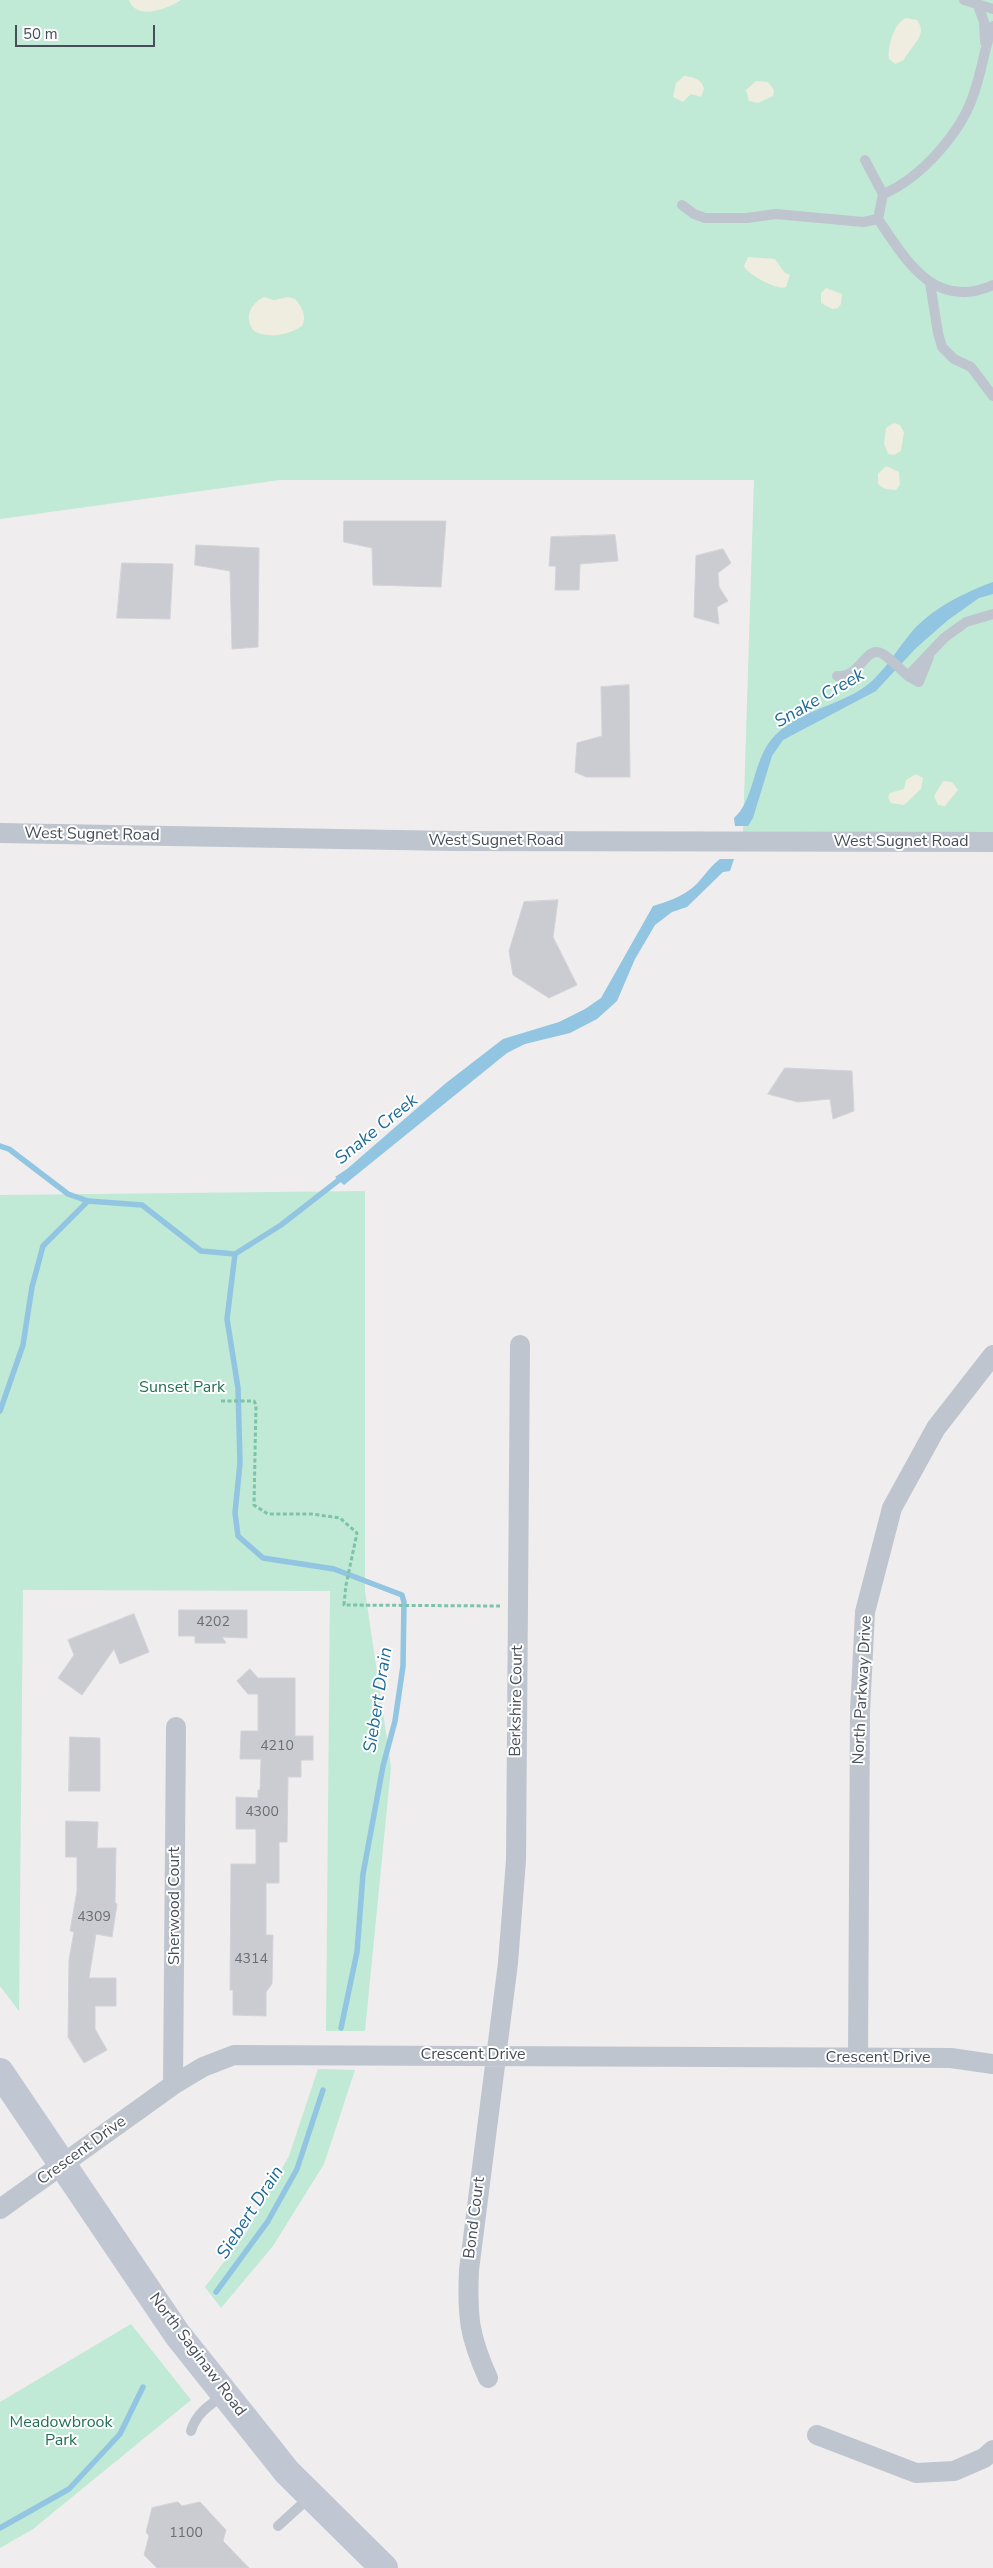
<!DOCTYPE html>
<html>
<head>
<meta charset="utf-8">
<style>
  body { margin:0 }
  #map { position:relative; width:993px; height:2568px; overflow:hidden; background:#efeded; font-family:"Nunito Sans",sans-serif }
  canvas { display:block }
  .scale { position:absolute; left:15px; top:25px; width:140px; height:22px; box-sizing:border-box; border:2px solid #474e58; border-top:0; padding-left:6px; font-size:15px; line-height:18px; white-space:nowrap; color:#474e58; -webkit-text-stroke:4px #fff; paint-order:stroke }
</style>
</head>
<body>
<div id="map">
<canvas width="993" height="2568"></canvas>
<div class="scale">50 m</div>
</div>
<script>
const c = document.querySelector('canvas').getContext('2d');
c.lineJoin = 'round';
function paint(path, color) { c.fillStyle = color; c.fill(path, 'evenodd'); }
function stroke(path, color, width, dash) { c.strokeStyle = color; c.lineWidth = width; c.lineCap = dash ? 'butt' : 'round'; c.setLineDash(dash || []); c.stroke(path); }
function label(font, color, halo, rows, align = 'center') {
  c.font = font + ' "Nunito Sans",sans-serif'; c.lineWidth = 4; c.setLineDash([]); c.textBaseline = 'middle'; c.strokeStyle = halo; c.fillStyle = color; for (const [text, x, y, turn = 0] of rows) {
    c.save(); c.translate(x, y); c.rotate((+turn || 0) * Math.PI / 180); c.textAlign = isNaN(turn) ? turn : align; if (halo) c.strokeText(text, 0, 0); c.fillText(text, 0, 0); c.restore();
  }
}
paint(new Path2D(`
  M0 0H993V832H743L754 480H280L0 519Z
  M365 1191V1591L391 1767 365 2031H326L330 1591 23 1590 19 2011 0 1986V1195Z
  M318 2069 355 2070 324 2164 273 2246 221 2308 205 2287 246 2233 289 2156Z
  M131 2324 191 2400 33 2529 0 2548V2402Z`), '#c0e9d6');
paint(new Path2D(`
  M129 0H181C168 9 136 21 129 0Z
  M906 18 917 20C929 36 910 46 904 60L895 64 889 59C887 47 894 23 906 18Z
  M684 76C694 77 702 79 704 89L701 97 691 94 683 102 673 97 676 83Z
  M756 81 768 82 774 90 773 96 758 103 749 101 746 90Z
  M748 257 775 259 784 272 790 275 786 287C778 291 747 274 744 266Z
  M826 288 842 294 841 304 838 308 832 309 821 303V293Z
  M264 297 274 300 288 297 295 299C302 306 307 317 302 326 289 335 268 339 254 331 243 318 251 303 264 297Z
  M894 423 900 425 904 432 901 451 894 455 888 454 884 444 886 428Z
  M886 466 899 472 900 485 896 490 885 489 878 484V474Z
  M916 774 923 778 921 789 904 805 891 803 888 797 890 793 904 789 906 780Z
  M943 781 952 782 958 790 945 806 938 805 934 796Z`), '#efeddf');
paint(new Path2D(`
  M993 582V594L979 598 948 620 915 649 876 691 783 740 772 756 753 818 748 826H735L734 818C754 801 753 762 771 740 795 711 837 707 866 686 884 672 896 651 910 634 929 610 965 592 993 582Z
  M720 859H734L730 871 723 872 687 907 672 912 655 925 635 959 617 1001 597 1019 570 1033 525 1044 507 1053 344 1185 335 1177 347 1169 446 1083 503 1039 559 1022 585 1009 601 998 653 906C670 901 690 894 701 879 708 871 711 866 720 859Z`), '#92c5e1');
stroke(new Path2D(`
  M0 1146 9 1149 68 1194 88 1201 142 1205 201 1251 235 1254 281 1225 344 1176
  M235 1254 227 1319 238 1388 240 1463 235 1513 238 1536 263 1558 334 1569 402 1595 404 1602 403 1666 395 1721 383 1766 363 1874 357 1952 341 2028
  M0 1411 23 1345 32 1287 43 1246 88 1201
  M216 2292 268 2221 297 2169 323 2090
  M0 2528 69 2489 120 2434 143 2387`), '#92c5e1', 5.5);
const building = new Path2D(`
  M344 521H446L441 587 373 585 372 548 344 542Z
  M615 535 618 561 580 564 579 590H555L556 566H549L551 537Z
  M196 545 259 548 258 647 232 649 230 571 195 565Z
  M723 549 731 563 718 573 719 587 728 601 717 607 719 624 694 617 696 556Z
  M122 563 173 564 170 619 117 618Z
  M629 685 630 777H586L575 772 577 743 602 736 601 687Z
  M558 900 553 937 577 985 549 998 513 975 509 951 524 902Z
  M785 1068 852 1071 854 1111 833 1119 830 1099 798 1102 768 1094Z
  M179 1610H247V1638L222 1637 226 1643H195V1636H179Z
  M134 1614 149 1652 120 1664 114 1649 82 1695 58 1678 74 1655 68 1640Z
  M250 1669 258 1678H295V1736H313V1760H301V1777H288L287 1842H279V1883H266V1935H273L272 1984 266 1992V2016L233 2015V1990H230L231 1864H256V1829H236V1797L258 1798V1790H260L261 1759H240L241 1731H258V1694H248L237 1681Z
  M70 1737 100 1738V1791H69Z
  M66 1821 98 1822 97 1848H116L115 1903 117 1904 112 1937 96 1934 89 1978H116V2006H95V2029L107 2050 84 2063 68 2037 69 1960 74 1932 70 1931 77 1891V1857H66Z
  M178 2502 182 2506 200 2502 226 2530 223 2541 249 2568H157L144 2555 149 2536 146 2532 152 2508Z`);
paint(building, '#caccd1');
stroke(building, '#d2d2d8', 1);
stroke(new Path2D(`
  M221 1401H254L256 1405 254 1505 268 1514H312L340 1518 357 1533 346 1585 344 1605 500 1606`), '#7cc3aa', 3, [4, 2.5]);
stroke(new Path2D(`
  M964 0 993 9
  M978 5 984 22 985 42
  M993 26C984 48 982 71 974 93 962 132 920 179 883 194L878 219C907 262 935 311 993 285
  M865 160 883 194
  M682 205 694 214 705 218H747L776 214 863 222 878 219
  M930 283 938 333 942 347 954 359 971 367 993 396
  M929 657 919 682 908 676 944 638 966 622 993 614
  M837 676C861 679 865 643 883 654 892 660 900 669 908 676
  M191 2431C196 2413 210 2405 225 2394
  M278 2526 311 2496`), '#bfc5ce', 10);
stroke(new Path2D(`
  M0 833 453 841 993 842
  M858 2058 860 1712 865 1612 892 1508 936 1428 993 1355
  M173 2085 176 1727
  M0 2209 173 2085 203 2067 234 2055 951 2058 993 2064
  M488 2378C469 2336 467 2316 469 2270L508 1963 516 1860 520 1345
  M817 2435 916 2473 954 2471 984 2458 993 2450`), '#bfc5ce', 20);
stroke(new Path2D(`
  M0 2072 177 2334 287 2472 384 2568`), '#c0c6d2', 28);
label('14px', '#686e76', null, [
  ["4202",213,1623],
  ["4210",277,1747],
  ["4300",262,1813],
  ["4309",94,1918],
  ["4314",251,1960],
  ["1100",186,2534]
]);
label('16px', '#474e58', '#fff', [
  ["West Sugnet Road",92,835,1],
  ["West Sugnet Road",496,841],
  ["West Sugnet Road",901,842],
  ["North Parkway Drive",863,1690,-87],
  ["Berkshire Court",517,1701,-89],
  ["Sherwood Court",175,1906,-90],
  ["Crescent Drive",473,2055],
  ["Crescent Drive",878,2058],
  ["Crescent Drive",82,2151,-36],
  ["Bond Court",475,2218,-83],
  ["North Saginaw Road",197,2355,53]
]);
label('16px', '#217054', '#fff', [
  ["Sunset Park",182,1388],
  ["Meadowbrook",61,2423],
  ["Park",61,2441]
]);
label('italic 18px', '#1c6b96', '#fff', [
  ["Snake Creek",820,699,-30],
  ["Snake Creek",377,1130,-39],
  ["Siebert Drain",379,1700,-81],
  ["Siebert Drain",251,2213,-57]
]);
</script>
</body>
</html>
